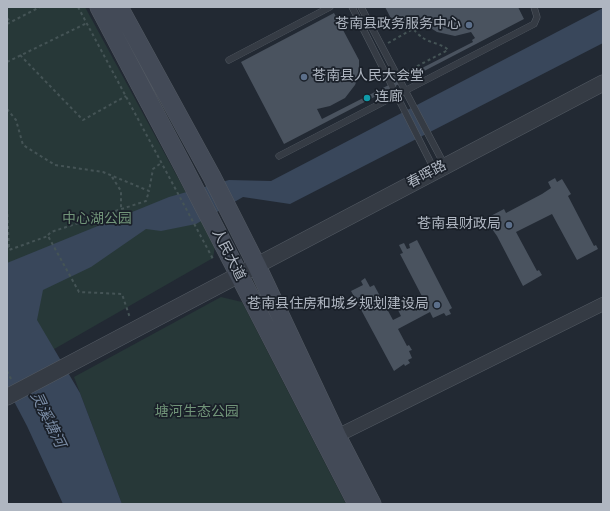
<!DOCTYPE html>
<html>
<head>
<meta charset="utf-8">
<style>
  body { margin:0 }
  #map { position:relative; width:610px; height:511px; overflow:hidden; background:#222933; font-family:"Titillium Web",sans-serif }
  canvas { display:block }
  .frame { position:absolute; inset:0; border:8px solid #afb6c1; pointer-events:none }
</style>
</head>
<body>
<div id="map">
<canvas width="610" height="511"></canvas>
<div class="frame"></div>
</div>
<script>
const c = document.querySelector('canvas').getContext('2d');
c.lineJoin = 'round';
function paint(path, color) { c.fillStyle = color; c.fill(path, 'evenodd'); }
function stroke(path, color, width, dash) { c.strokeStyle = color; c.lineWidth = width; c.lineCap = dash ? 'butt' : 'round'; c.setLineDash(dash || []); c.stroke(path); }
function label(font, color, halo, rows, align = 'center') {
  c.font = font + ' "Titillium Web","Noto Sans SC",sans-serif'; c.lineWidth = 3.5; c.setLineDash([]); c.textBaseline = 'middle'; c.strokeStyle = halo; c.fillStyle = color; for (const [text, x, y, turn = 0] of rows) {
    c.save(); c.translate(x, y); c.rotate((+turn || 0) * Math.PI / 180); c.textAlign = isNaN(turn) ? turn : align; if (halo) c.strokeText(text, 0, 0); c.fillText(text, 0, 0); c.restore();
  }
}
paint(new Path2D(`
  M7 7H85L215 246 213 258 56 348 7 372Z
  M221 297 242 302 346 504H122L74 377Z`), '#273838');
paint(new Path2D(`
  M603 8V43L290 204 243 197 196 224 161 231 146 229 91 267 43 290 37 320 80 393 122 504H63L27 426 7 388V263L169 197 229 180 271 181Z`), '#39475b');
paint(new Path2D(`
  M385 7H518L524 19 284 144 241 62 334 13 359 60V75L355 85 345 98 330 106 317 109 322 119 473 42 472 40 475 38 471 32 455 36 437 32 423 23 418 15 395 26Z
  M555 178 557 182 562 179 571 194 568 196 594 246 596 245 598 249 577 260 552 214 516 232 537 271 539 270 542 275 523 286 497 236 485 219 504 209 506 213 542 194 551 188 548 182Z
  M417 240 452 308 449 310 451 314 446 316 444 313 433 318 430 312 398 329 407 346 409 345 412 350 409 351 412 358 408 360 410 363 405 366 404 364 394 371 351 291 363 285 361 281 365 278 370 287 374 285 393 320 401 316 397 308 417 298 421 307 426 304 400 254 403 253 399 245 404 243 407 249 410 248 409 244Z`), '#4a535f');
const service = new Path2D(`
  M352 7 435 171
  M361 7 445 166
  M229 60 330 7
  M279 156 534 24 537 17 534 7`);
const minor = new Path2D(`
  M337 436 603 304`);
const tertiary = new Path2D(`
  M7 397 603 83`);
const secondary = new Path2D(`
  M99 7 185 170 357 504
  M119 7 212 177 257 266 337 436 372 504`);
stroke(service, '#525962', 7);
stroke(minor, '#525962', 14);
stroke(tertiary, '#525962', 17);
stroke(secondary, '#525962', 19);
stroke(new Path2D(`
  M78 7 213 259
  M7 18 11 22
  M7 24 40 7
  M388 43 413 29C416 32 420 36 423 38 430 43 443 44 448 50L404 73
  M20 55 83 120 126 96
  M7 62 87 23
  M7 109 16 120 23 145 55 165 103 172 149 191 153 169 161 163
  M112 177 121 191V209
  M7 208 9 249
  M48 235 51 232 146 201 149 191
  M7 245 9 250 48 236 79 292 122 294 130 318
  M7 371 12 381`), '#455456', 2, [3, 3]);
stroke(service, '#353b44', 6);
stroke(minor, '#353b44', 13);
stroke(tertiary, '#353b44', 16);
stroke(secondary, '#434a57', 18);
for (const [x, y, r, color] of [
  [469,25,4,"#5c6f8a"],
  [304,77,4,"#5c6f8a"],
  [367,98,4,"#0f9aa8"],
  [509,225,4,"#5c6f8a"],
  [437,305,4,"#5c6f8a"]
]) { const dot = new Path2D(); dot.arc(x, y, r, 0, 2 * Math.PI); c.fillStyle = color; c.fill(dot); stroke(dot, '#1a2029', 1.5); }
label('14px', '#afb6c1', '#1a2029', [
  ["苍南县政务服务中心",461,25],
  ["苍南县人民大会堂",312,77,"left"],
  ["连廊",375,98,"left"],
  ["苍南县财政局",501,225],
  ["苍南县住房和城乡规划建设局",429,305]
], 'right');
label('14px', '#afb6c1', '#1a2029', [
  ["春晖路",427,175,-28],
  ["人民大道",228,255,63]
]);
label('14px', '#719479', '#1a2029', [
  ["中心湖公园",97,220],
  ["塘河生态公园",197,413]
]);
label('italic 15px', '#7b8da6', '#1a2029', [
  ["灵溪塘河",47,420,64]
]);
</script>
</body>
</html>
